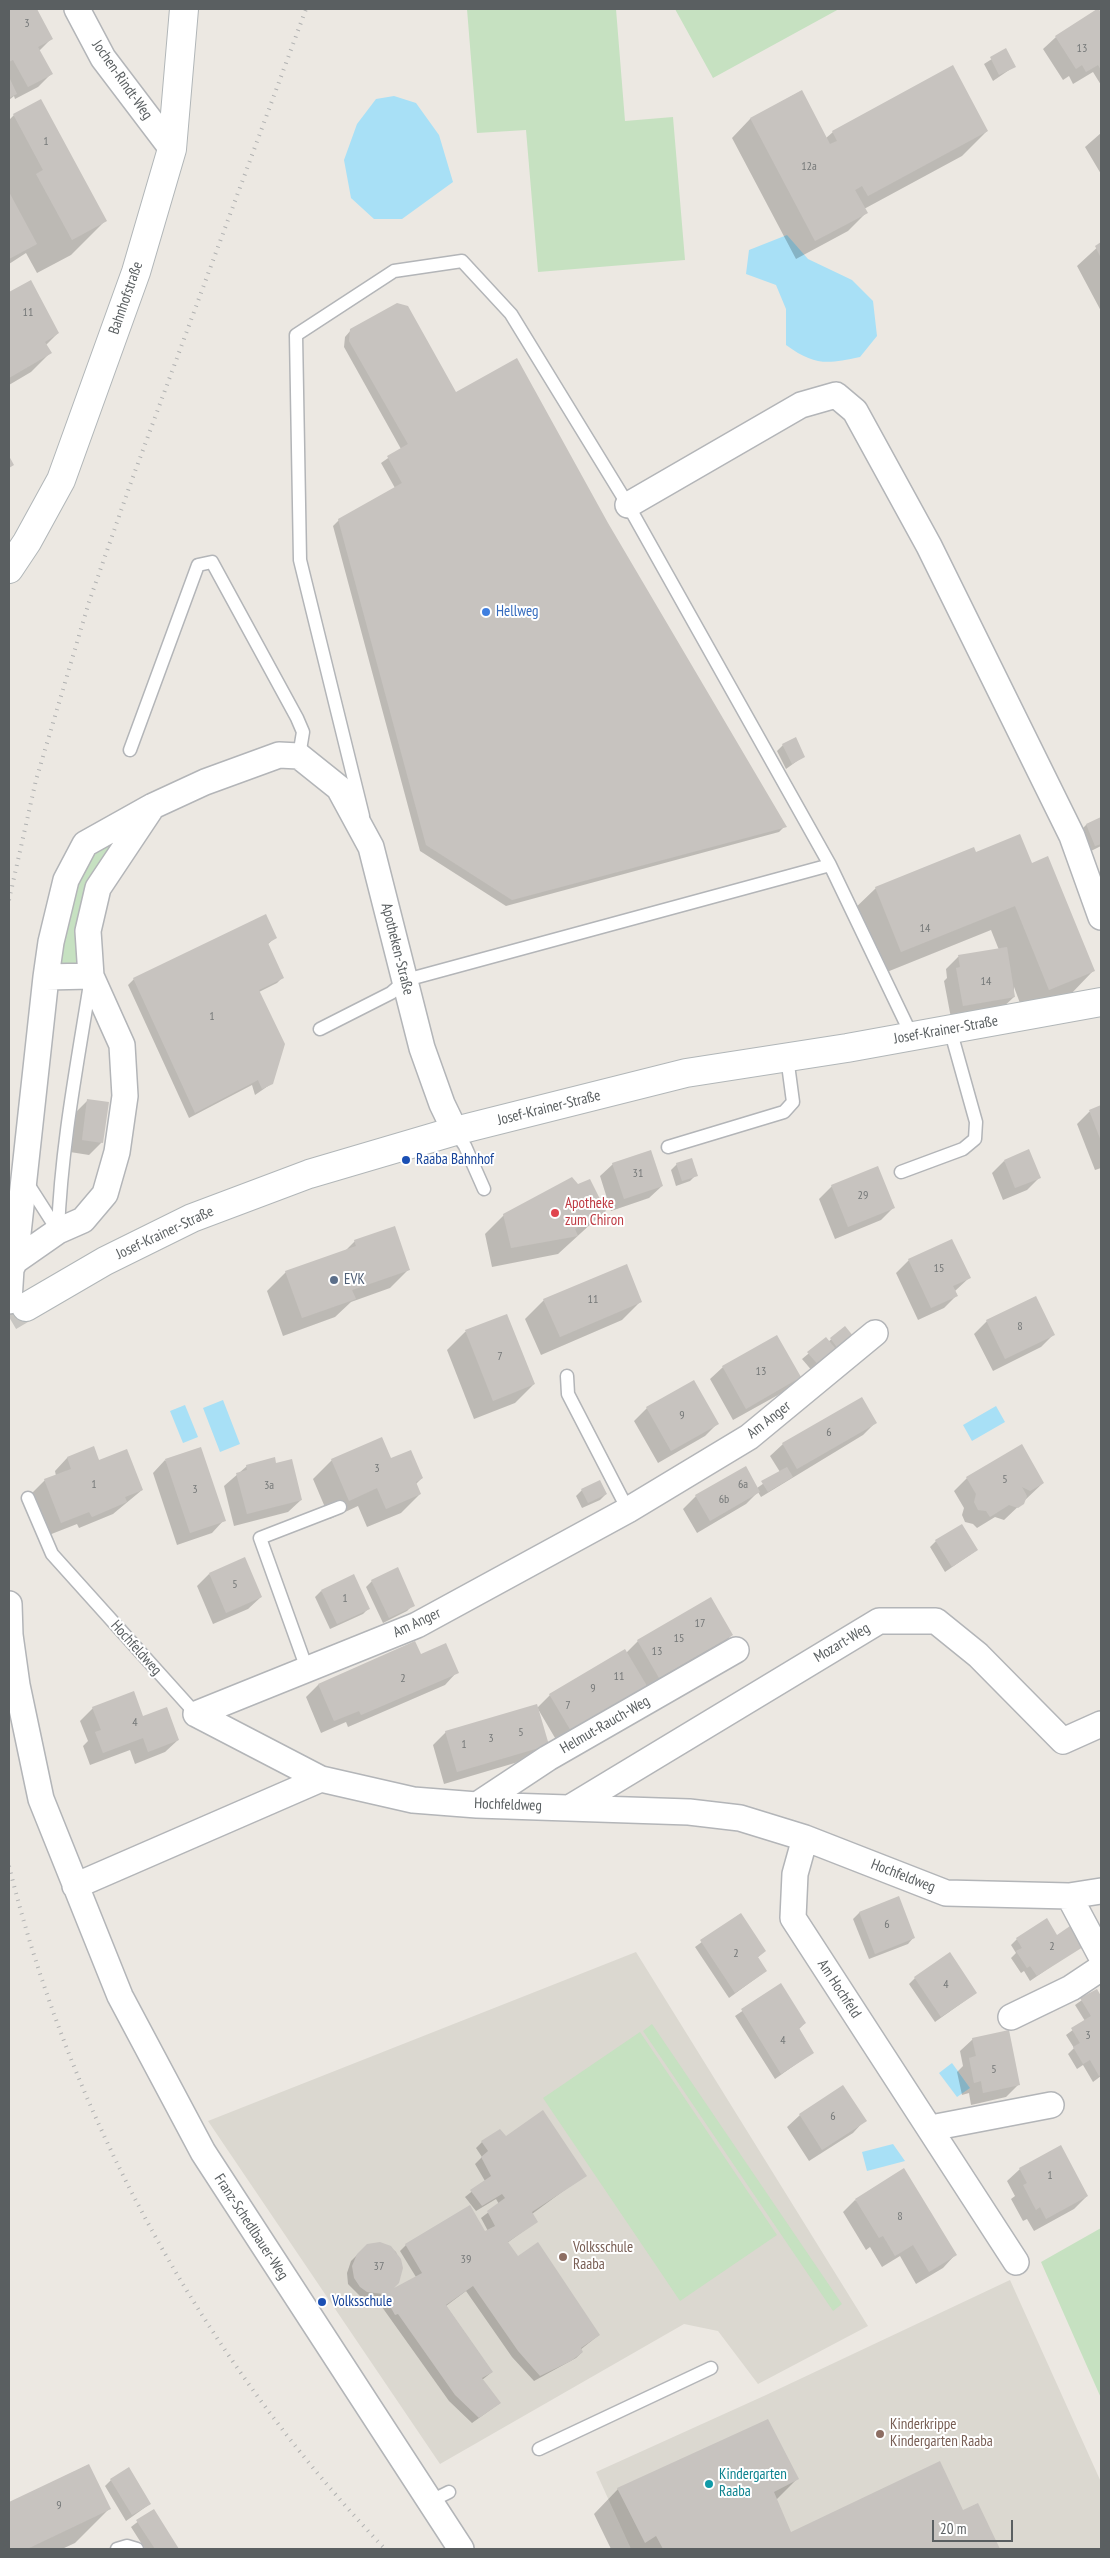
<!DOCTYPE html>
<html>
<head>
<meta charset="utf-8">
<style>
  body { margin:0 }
  #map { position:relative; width:1110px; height:2558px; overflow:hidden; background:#ece8e2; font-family:"PT Sans Narrow",sans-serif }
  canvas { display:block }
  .frame { position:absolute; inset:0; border:10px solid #5a5f61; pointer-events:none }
  .scale { position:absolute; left:932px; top:2520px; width:81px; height:22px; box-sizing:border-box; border:2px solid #5a5f61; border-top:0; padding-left:6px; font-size:15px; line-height:18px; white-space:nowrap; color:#5a5f61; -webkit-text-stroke:4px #fff; paint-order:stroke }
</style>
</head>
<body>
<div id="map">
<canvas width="1110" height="2558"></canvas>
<div class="frame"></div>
<div class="scale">20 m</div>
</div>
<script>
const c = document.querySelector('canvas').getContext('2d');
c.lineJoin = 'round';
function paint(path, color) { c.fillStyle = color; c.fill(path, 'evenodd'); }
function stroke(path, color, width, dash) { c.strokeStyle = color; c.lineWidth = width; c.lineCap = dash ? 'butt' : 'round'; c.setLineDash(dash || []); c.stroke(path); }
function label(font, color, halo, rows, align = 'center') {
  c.font = font + ' "PT Sans Narrow",sans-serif'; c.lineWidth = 4; c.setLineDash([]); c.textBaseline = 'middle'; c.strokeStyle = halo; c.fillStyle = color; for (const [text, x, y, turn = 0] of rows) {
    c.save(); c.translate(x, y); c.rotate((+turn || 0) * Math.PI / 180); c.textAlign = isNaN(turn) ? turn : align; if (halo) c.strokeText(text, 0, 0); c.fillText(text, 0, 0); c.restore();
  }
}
paint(new Path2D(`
  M636 1952 868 2326 758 2384 718 2331 684 2324 440 2464 208 2121Z
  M1010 2280 1101 2482V2549H631L596 2472 766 2395Z`), '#dbd8d0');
paint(new Path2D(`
  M467 9H616L625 121 673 117 685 260 538 272 526 130 477 133Z
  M675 9H839L713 78Z
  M114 841 82 970 65 968 61 962C67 932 77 846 114 841Z
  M652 2024 842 2304 833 2311 643 2031Z
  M640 2032 777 2235 680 2301 543 2098Z
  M1101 2228V2398L1041 2262Z`), '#c6e1c1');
paint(new Path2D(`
  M394 96 416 103 439 135 453 182 402 219H374L351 198 344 160 357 124 376 99Z
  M787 235 808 259 852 280 873 301 877 336 860 357C827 364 815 366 786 345V309L776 285 746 274 749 250Z
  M223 1400 240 1444 220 1452 203 1408Z
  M185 1405 198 1437 183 1443 170 1411Z
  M996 1406 1005 1422 972 1441 963 1425Z
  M952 2063 970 2088 957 2097 939 2073Z
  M893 2144 905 2161 867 2171 862 2152Z`), '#a8e0f6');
paint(new Path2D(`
  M9 9H35L51 39 39 51 51 74 38 87 15 99 14 96 9 100Z
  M1098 9 1101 14V85L1093 72 1073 84 1069 76 1063 80 1043 49 1056 37Z
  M1006 50 1015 66 993 81 984 64Z
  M801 91 826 138 833 132 987 131 962 156 864 209 866 213 848 231 796 259 732 138 750 119Z
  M14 115 105 221 71 255 37 273 26 253 9 264V120Z
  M1101 133V174L1085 147Z
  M1101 244V311L1077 266Z
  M30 282 58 333 46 345 50 353 31 372 9 385V294Z
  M351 330 455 394 607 524 785 826 779 832 506 906 420 851 333 526 339 520 395 488 381 463 401 449 344 347 345 337Z
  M783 745 804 756 786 769 777 751Z
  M1100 819 1101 846 1089 852 1080 831 1086 825Z
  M975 854 1031 865 1093 971 1069 996 1024 1014 1014 987V997L1001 1009 951 1018 944 981 947 978 946 969 958 957 999 950 991 930 877 976 851 912 876 888Z
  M276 937 267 945 283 977 277 983 259 992 271 1084 255 1095 252 1085 189 1118 128 985 134 979Z
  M88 1100 102 1142 89 1155 70 1152 75 1113Z
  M1101 1107V1168L1095 1170 1077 1124 1089 1112Z
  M1004 1161 1039 1178 1027 1190 1003 1200 992 1173Z
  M613 1164 662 1186 649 1198 611 1211 600 1176Z
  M677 1164 696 1175 690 1181 676 1186 671 1170Z
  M832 1186 894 1207 881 1220 835 1239 819 1199Z
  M605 1211 558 1254 492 1267 485 1234 504 1215Z
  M355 1241 409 1269 390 1288 351 1302 335 1317 283 1336 267 1291 286 1272 345 1251Z
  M909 1260 969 1278 955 1291 957 1295 944 1308 918 1320 896 1273Z
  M1035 1297 1053 1335 1041 1347 993 1371 974 1334 987 1321Z
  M544 1300 641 1301 622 1320 541 1355 525 1319Z
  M506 1315 534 1384 515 1403 474 1419 447 1350 465 1332Z
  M845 1327 837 1353 814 1373 802 1359 826 1339 828 1342Z
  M723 1367 799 1377 787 1390 733 1420 710 1379Z
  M693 1382 717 1424 705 1436 658 1463 634 1421 647 1408Z
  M875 1423 863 1435 761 1497 758 1492 746 1504 697 1533 683 1509 696 1496 757 1488 780 1472 770 1456 783 1444Z
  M93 1448 99 1461 142 1490 113 1514 79 1528 77 1524 49 1535 32 1493 45 1480 56 1476 55 1471 67 1458Z
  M165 1460 224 1520 212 1533 177 1545 153 1473Z
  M332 1460H391L422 1478 416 1484 420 1494 401 1513 367 1527 358 1506 330 1519 313 1479Z
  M275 1464 301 1500 288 1512 234 1526 224 1486 247 1466Z
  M967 1478 1043 1483 1004 1520 995 1517 977 1528 973 1524 965 1522 962 1515 964 1508 954 1491Z
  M582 1490 606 1494 600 1500 582 1508 576 1496Z
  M936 1541 977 1550 945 1572 930 1547Z
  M209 1574 261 1597 248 1609 213 1624 197 1586Z
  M372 1581 413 1605 407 1611 383 1623 366 1587Z
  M321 1591 369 1608 363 1614 330 1629 315 1597Z
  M732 1635 719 1647 646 1690 645 1687 633 1699 558 1743 538 1709 548 1745 535 1757 444 1784 433 1745 446 1732 537 1708 550 1695 626 1653 638 1641Z
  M420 1656 457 1672 445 1685 348 1727 346 1722 321 1733 306 1697 318 1685Z
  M93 1708 142 1718 178 1740 165 1752 135 1764 130 1750 90 1765 83 1746 88 1741 80 1721Z
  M898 1898 914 1937 908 1944 869 1959 853 1919 859 1913Z
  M740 1914 765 1951 757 1958 766 1971 729 1998 695 1947Z
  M1057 1936 1081 1946 1030 1981 1024 1971 1021 1973 1011 1958 1016 1953 1011 1945 1017 1939Z
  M915 1978 976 1993 935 2022 909 1984Z
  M781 1985 805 2023 798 2030 812 2053 775 2079 735 2016Z
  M1096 1990 1101 1999V2076L1093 2082 1083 2065 1077 2069 1068 2054 1074 2048 1066 2035 1085 2021 1075 2005Z
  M973 2039 1019 2084 1006 2097 971 2105 969 2093 962 2095 957 2072 963 2066 960 2051Z
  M800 2115 865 2120 853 2133 809 2161 787 2127Z
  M505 2137 585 2175 532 2214 537 2221 507 2243 517 2258 599 2335 580 2350 582 2352 576 2358 534 2381 512 2357 466 2291 446 2306 492 2372 482 2380 500 2403 472 2423 449 2401 377 2300 361 2297 348 2284 347 2273 351 2261 357 2255 390 2247 396 2252 402 2268 390 2292 416 2277 400 2251 406 2245 488 2231 481 2218 499 2204 496 2199 476 2211 465 2197 485 2181 475 2164 482 2157 476 2148 482 2142Z
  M1020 2169 1087 2196 1074 2209 1034 2231 1027 2219 1023 2221 1011 2199 1015 2196 1007 2181Z
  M855 2200 955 2255 943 2268 916 2284 900 2256 882 2267 870 2247 866 2250 843 2212Z
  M88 2465 109 2509 75 2543 62 2549H9V2503Z
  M797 2479 776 2500 790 2533 963 2511 977 2504 998 2549H611L594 2514 618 2489Z
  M111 2480 150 2504 126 2521 105 2486Z
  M153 2510 177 2549H145L131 2527Z`), '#0003');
paint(new Path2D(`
  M9 9H37L53 39 38 47 53 74 28 87 13 60 9 62Z
  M1097 9 1101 11V70L1098 65 1086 72 1082 65 1076 69 1055 36Z
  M1006 48 1016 67 999 75 990 57Z
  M953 65 988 131 868 196 862 186 855 190 868 213 815 241 750 118 802 90 830 144 837 141 832 131Z
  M9 77 17 94 9 98Z
  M41 99 107 221 72 240 36 174 43 170 13 114Z
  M9 192 37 244 9 259Z
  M1101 242V258L1095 246Z
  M31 280 59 333 45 342 52 353 9 378V292Z
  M397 303 408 306 456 392 517 358 608 523 787 827 512 900 426 845 338 519 402 483 387 456 408 444 349 341 350 329Z
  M9 456 14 465 9 468Z
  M796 737 805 757 792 764 782 744Z
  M1101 817V844L1095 846 1086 824Z
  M1020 834 1032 863 1048 856 1095 971 1049 990 1015 906 901 952 875 887 974 847 976 852Z
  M266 914 277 938 268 943 284 978 259 990 285 1044 273 1084 262 1089 258 1080 195 1113 133 978Z
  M1007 947 1015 997 963 1006 956 968 960 967 958 955Z
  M87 1099 109 1102 103 1143 82 1140Z
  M1101 1105V1141L1089 1110Z
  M1029 1149 1041 1178 1015 1188 1004 1160Z
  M651 1150 663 1186 624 1199 612 1163Z
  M692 1158 698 1176 682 1181 676 1163Z
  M878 1166 895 1208 848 1227 831 1185Z
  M572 1177 578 1184 590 1179 606 1211 575 1229 578 1236 511 1248 503 1214Z
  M395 1226 410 1270 352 1290 356 1299 302 1318 285 1271 356 1246 354 1240Z
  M952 1239 971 1278 953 1286 958 1296 931 1308 908 1259Z
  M627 1264 642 1302 560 1337 543 1299Z
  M1036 1296 1055 1335 1005 1359 986 1320Z
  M507 1314 535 1384 493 1401 465 1330Z
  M845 1326 854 1337 839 1350 830 1338Z
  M777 1335 801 1377 746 1409 722 1366Z
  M826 1337 839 1353 821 1368 807 1352Z
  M694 1380 719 1424 671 1451 646 1407Z
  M862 1397 877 1423 797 1469 782 1443Z
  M382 1437 391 1458 411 1450 423 1478 416 1482 421 1494 386 1509 377 1488 349 1501 331 1459Z
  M1022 1444 1044 1483 1030 1491 1022 1487 1027 1496 1024 1504 1018 1508 1009 1505 990 1517 986 1511 978 1510 974 1502 976 1494 966 1477Z
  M94 1446 99 1460 127 1449 143 1490 125 1497 127 1502 92 1517 89 1512 61 1523 44 1479 71 1469 67 1457Z
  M201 1447 226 1521 190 1533 165 1459Z
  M275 1457 276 1463 292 1459 302 1500 247 1514 236 1473 247 1470 246 1465Z
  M746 1466 760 1492 710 1521 695 1495Z
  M787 1467 793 1477 768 1492 761 1481Z
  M600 1480 607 1494 588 1503 581 1489Z
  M962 1524 978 1550 952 1567 935 1540Z
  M245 1557 262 1597 226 1613 209 1573Z
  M398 1567 415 1606 389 1618 371 1580Z
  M354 1574 370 1609 337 1624 321 1590Z
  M711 1597 733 1635 659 1678 637 1640Z
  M415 1641 421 1654 446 1643 459 1673 361 1715 359 1711 334 1721 318 1684Z
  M625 1649 647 1686 571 1731 549 1694Z
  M134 1691 143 1716 167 1707 179 1740 148 1752 143 1738 103 1753 95 1732 101 1730 92 1707Z
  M537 1704 549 1745 457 1772 445 1731Z
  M899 1896 915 1938 875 1954 859 1912Z
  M741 1913 766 1951 758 1957 767 1971 735 1993 700 1940Z
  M1047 1918 1057 1935 1070 1926 1083 1947 1037 1976 1030 1966 1027 1968 1016 1951 1022 1948 1016 1938Z
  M950 1952 977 1993 941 2017 914 1977Z
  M781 1983 806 2023 799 2028 814 2053 781 2074 741 2009Z
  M1097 1989 1101 1996V2075L1099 2076 1090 2060 1083 2064 1073 2047 1080 2043 1071 2028 1091 2016 1080 1998Z
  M1009 2030 1020 2085 983 2093 981 2081 974 2083 969 2058 976 2056 972 2038Z
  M843 2085 867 2121 822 2150 799 2114Z
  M543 2110 587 2176 532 2212 538 2222 508 2242 518 2256 538 2242 600 2335 581 2348 583 2352 571 2361 540 2376 518 2351 473 2286 446 2305 493 2372 482 2378 501 2403 479 2418 455 2395 398 2314 395 2315 383 2294 367 2292 360 2287 354 2278 352 2266 357 2254 367 2244 380 2242 391 2246 401 2259 403 2268 399 2283 394 2288 422 2273 405 2244 470 2205 485 2231 495 2226 487 2211 505 2198 502 2194 482 2206 470 2190 491 2176 481 2157 488 2151 481 2141 500 2129 506 2136Z
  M1061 2145 1088 2196 1046 2219 1040 2207 1036 2210 1023 2185 1027 2183 1019 2168Z
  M904 2168 957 2255 929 2272 913 2245 895 2256 883 2236 879 2238 855 2199Z
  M768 2419 799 2479 774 2492 791 2532 940 2461 963 2510 978 2503 1000 2549H663L656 2536 645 2543 617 2488Z
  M89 2464 111 2509 27 2549H9V2502Z
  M129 2467 151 2504 132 2515 110 2479Z
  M154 2509 179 2549H155L136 2520Z`), '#c7c3bf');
stroke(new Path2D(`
  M9 1317 26 1307`), '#c8c6c2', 28, [28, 14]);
const lane = new Path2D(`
  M130 750 198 565 212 562 297 718 303 732 299 756
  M363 816 300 560 296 335 394 271 462 261 511 314 628 505 830 865 912 1036
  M320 1029 391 993 406 980 830 865
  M455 1131 465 1146 484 1189
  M668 1147 784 1112 793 1102 787 1057
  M901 1172 963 1149 975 1139 976 1122 950 1029
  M26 1181 58 1231
  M58 1231C61 1148 77 1065 90 984
  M567 1376 568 1394 628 1510
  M28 1498 52 1554 196 1714
  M307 1669 260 1538 340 1507
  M539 2449 711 2368
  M429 2502 449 2492
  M117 2549 127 2546 137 2549`);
const street = new Path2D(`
  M77 9 103 58 172 149
  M628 505 801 405 836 395 855 411 929 546 1072 836 1101 917
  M46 977 91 976
  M15 1261 58 1231 83 1220 105 1194 117 1152 125 1096 122 1045 91 976 88 931 98 888 150 810
  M9 1301 11 1269 15 1261 46 977 51 942 66 880 85 844 153 806 205 782 279 755 299 756 339 788 371 847 422 1048 442 1104 455 1131
  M9 1604 10 1635 17 1685 41 1799 120 1996 203 2152 461 2549
  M196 1714 321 1779 413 1800 477 1805 689 1812 740 1818 805 1838 946 1893 1069 1896 1101 1891
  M196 1714 417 1625 628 1510 749 1437 875 1333
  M477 1805 548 1758 736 1650
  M571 1807 879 1621H936L978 1655 1063 1741 1101 1724
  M805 1838 795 1874 793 1918 1016 2262
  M75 1886 321 1779
  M1069 1896 1101 1956
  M1011 2017 1071 1988 1101 1968
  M931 2128 1051 2105`);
const secondary = new Path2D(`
  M9 569 27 542 61 480 136 272 172 149 184 9
  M26 1307 105 1261 192 1218 309 1174 455 1131 686 1073 847 1048 1101 1002`);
stroke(lane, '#b3b5b8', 15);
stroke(street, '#b3b5b8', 28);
stroke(secondary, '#b1b6b8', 30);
stroke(lane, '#fff', 12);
stroke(street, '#fff', 25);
stroke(secondary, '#fff', 28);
stroke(new Path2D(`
  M9 900 36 780 89 602 130 485 306 9
  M9 1866C72 2121 204 2359 385 2549`), '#b0b1b1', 4, [1, 6]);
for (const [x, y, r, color] of [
  [486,612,5,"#3f7fe0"],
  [406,1160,5,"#1a4fb4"],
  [555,1213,5,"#e0444e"],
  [334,1280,5,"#5c6f8a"],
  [563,2257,5,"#8d6e63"],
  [322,2302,5,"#1a4fb4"],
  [880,2434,5,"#8d6e63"],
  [709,2484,5,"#0f9aa8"]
]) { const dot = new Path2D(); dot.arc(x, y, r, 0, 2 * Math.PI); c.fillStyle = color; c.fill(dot); stroke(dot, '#fff', 2); }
label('12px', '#757878', null, [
  ["3",27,24],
  ["13",1082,49],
  ["1",46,142],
  ["12a",809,167],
  ["11",28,313],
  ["14",925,929],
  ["14",986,982],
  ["1",212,1017],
  ["31",638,1174],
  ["29",863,1196],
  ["15",939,1269],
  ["11",593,1300],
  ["8",1020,1327],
  ["7",500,1357],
  ["13",761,1372],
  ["9",682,1416],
  ["6",829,1433],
  ["3",377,1469],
  ["5",1005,1480],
  ["1",94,1485],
  ["6a",743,1485],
  ["3a",269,1486],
  ["3",195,1490],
  ["6b",724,1500],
  ["5",235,1585],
  ["1",345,1599],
  ["17",700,1624],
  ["15",679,1639],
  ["13",657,1652],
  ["11",619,1677],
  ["2",403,1679],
  ["9",593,1689],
  ["7",568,1706],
  ["4",135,1723],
  ["5",521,1733],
  ["3",491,1739],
  ["1",464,1745],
  ["6",887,1925],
  ["2",1052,1947],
  ["2",736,1954],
  ["4",946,1985],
  ["3",1088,2036],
  ["4",783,2041],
  ["5",994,2070],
  ["6",833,2117],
  ["1",1050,2176],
  ["8",900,2217],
  ["39",466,2260],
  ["37",379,2267],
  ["9",59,2506]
]);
label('15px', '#5a5f61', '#fff', [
  ["Jochen-Rindt-Weg",122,80,55],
  ["Bahnhofstraße",126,298,-71],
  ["Apotheken-Straße",397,949,76],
  ["Josef-Krainer-Straße",946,1030,-10],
  ["Josef-Krainer-Straße",549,1108,-14],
  ["Josef-Krainer-Straße",165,1233,-25],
  ["Am Anger",769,1420,-38],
  ["Am Anger",417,1623,-25],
  ["Mozart-Weg",842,1643,-31],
  ["Hochfeldweg",136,1648,48],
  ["Helmut-Rauch-Weg",605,1725,-30],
  ["Hochfeldweg",508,1805,2],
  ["Hochfeldweg",903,1876,21],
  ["Am Hochfeld",839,1989,57],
  ["Franz-Schedlbauer-Weg",251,2227,57]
]);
label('15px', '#366cbe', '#fff', [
  ["Hellweg",496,612]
], 'left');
label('15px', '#164399', '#fff', [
  ["Raaba Bahnhof",416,1160],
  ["Volksschule",332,2302]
], 'left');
label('15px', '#be3a42', '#fff', [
  ["Apotheke",565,1204],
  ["zum Chiron",565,1221]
], 'left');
label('15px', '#4e5e75', '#fff', [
  ["EVK",344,1280]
], 'left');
label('15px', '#785e54', '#fff', [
  ["Volksschule",573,2248],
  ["Raaba",573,2265],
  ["Kinderkrippe",890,2425],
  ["Kindergarten Raaba",890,2442]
], 'left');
label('15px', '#0d838f', '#fff', [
  ["Kindergarten",719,2475],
  ["Raaba",719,2492]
], 'left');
</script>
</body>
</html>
